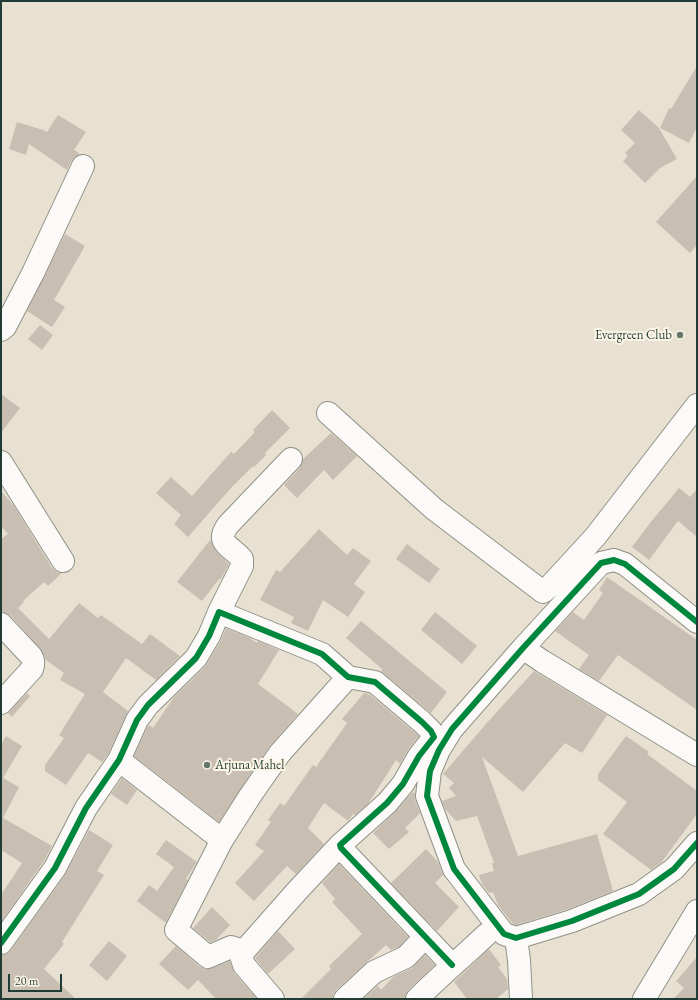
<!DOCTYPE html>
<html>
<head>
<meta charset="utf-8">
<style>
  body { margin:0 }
  #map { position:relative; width:698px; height:1000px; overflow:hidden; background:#e8e1d1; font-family:"EB Garamond",serif }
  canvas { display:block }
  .frame { position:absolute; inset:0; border:2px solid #1f3d34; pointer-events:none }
  .scale { position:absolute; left:8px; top:974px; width:54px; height:18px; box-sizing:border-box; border:2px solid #1f3d34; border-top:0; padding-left:5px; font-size:12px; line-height:14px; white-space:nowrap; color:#1f3d34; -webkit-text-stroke:3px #fcf5e5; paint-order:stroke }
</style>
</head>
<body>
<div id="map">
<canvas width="698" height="1000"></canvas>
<div class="frame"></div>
<div class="scale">20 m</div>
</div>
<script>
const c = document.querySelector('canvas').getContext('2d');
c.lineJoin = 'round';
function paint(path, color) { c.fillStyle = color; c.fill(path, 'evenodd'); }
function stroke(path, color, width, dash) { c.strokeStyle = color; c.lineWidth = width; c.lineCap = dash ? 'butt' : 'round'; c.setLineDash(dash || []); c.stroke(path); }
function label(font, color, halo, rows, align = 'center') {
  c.font = font + ' "EB Garamond",serif'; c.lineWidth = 4; c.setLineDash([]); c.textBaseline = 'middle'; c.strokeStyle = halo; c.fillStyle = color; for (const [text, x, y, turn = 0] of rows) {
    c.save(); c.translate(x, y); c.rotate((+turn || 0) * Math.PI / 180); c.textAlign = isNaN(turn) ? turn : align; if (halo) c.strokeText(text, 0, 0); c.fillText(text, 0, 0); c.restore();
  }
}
paint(new Path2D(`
  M697 66V127L689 143 660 128 669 108 671 109Z
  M639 110 659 128 677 159 660 168 645 183 623 161 628 156 625 153 635 143 621 130Z
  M58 115 86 132 74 150 80 154 76 156 72 160 67 170 29 144 26 155 9 149 17 122 43 130 47 132Z
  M697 176V245L690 253 656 222Z
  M65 234 85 246 54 300 65 307 52 327 27 311Z
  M40 325 53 335 42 350 28 339Z
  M1 394 20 408 1 433Z
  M272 410 290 428 265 453 266 455 254 467 253 466 231 488 188 537 174 524 181 515 156 493 171 477 192 496 231 452 234 454 255 432 253 430Z
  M331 433 357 456 333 480 324 470 297 498 284 485 300 468 303 459Z
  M679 488 690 497 697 489V537L678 521 649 560 632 547 650 523Z
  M1 491 14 506 52 568 57 572 62 573 48 586 44 582 23 601 24 602 18 608 49 639 79 603 98 618 101 615 142 644 150 634 180 656 156 680 126 658 103 692 128 711 108 754 102 762 88 753 66 785 45 771V765L64 738 59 735 85 694 60 680 64 673 46 660 40 648 10 615 1 611V539L8 534 1 526Z
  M319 529 347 555 353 548 371 561 354 584 365 592 348 617 323 600 308 631 291 623 294 617 260 600 276 570 280 572Z
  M210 540 216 551 229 564 221 579 220 578 202 601 177 582Z
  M407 544 440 569 429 583 396 559Z
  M607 577 697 640V710L618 655 599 681 579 669 589 655 555 631 573 612 584 620 603 593 599 590Z
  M435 612 477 646 462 664 421 630Z
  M361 621 447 692 431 713 381 671 382 669 346 638Z
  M226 628 250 638 257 643 258 641 279 650 258 684 298 714 270 746 219 822 134 756 148 726 149 725 153 728 174 697 205 667 220 642Z
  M534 671 607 715 582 753 565 743 523 792 482 757 518 856 597 834 613 891 568 909 516 925 512 923 498 905 493 892 489 893 482 884 479 875 494 871 492 863H494L477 816 456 821 445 809 442 801 456 796 449 788 454 783 443 774 485 725Z
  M27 693 30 696 12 717 8 713Z
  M364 693 369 694 419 736 409 748 400 764 396 760 368 804 355 815 353 814 348 821 324 803 308 828 324 844 296 874 287 866 254 901 235 883 264 851 255 845 271 822 268 820 280 803 284 806 313 765 316 767 347 723 342 719Z
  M6 736 22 746 3 778 19 787 3 818 52 846 44 861 1 922V895L22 863 1 850V745Z
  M626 736 649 752 647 754 697 791V814L661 863 651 870 603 834 627 802 598 780V774Z
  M122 778 137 790 127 805 111 794Z
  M413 792 415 794V800L420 813 405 828 409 832 389 849 373 833 395 812Z
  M89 830 113 845 97 871 104 875 62 942 64 944 44 969 76 999H1V955L6 954 11 950 65 875Z
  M166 840 197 862 186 879 188 880 166 923 137 901 149 885 157 891 174 867 156 854Z
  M426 849 438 862 443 875 435 883 459 907 437 931 391 883Z
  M339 864 408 937 399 947 391 950 386 945 336 990 333 995V999H301L331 969 329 966 362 934 332 902 335 899 322 883Z
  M212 907 230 925 216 940 210 942 193 928Z
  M278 931 295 949 268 974 255 958Z
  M109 941 127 956 107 981 89 965Z
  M176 946 200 967 206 969 213 968 230 961 234 973 257 999H216L198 980 188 990 159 964Z
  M489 949 501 965 498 967 507 979 508 989 496 999H467L454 982Z
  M425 955 435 965 408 990 404 999H363L378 986 381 990 393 977 412 968Z
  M697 957V999H673L684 988 676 981Z`), '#c9beb2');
const minor = new Path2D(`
  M1 330 5 327 33 273 83 166
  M328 413 434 509 543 592 549 587 595 537 697 405
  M1 462 63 561
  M219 612 242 566V559C232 546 214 544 228 525L291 459
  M697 622 625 564 614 560 601 563 523 648 452 729 439 750 430 771 427 796 454 869 504 934 516 938 572 921 639 894 674 869 697 843
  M1 624 31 656C34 661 34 664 32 669L1 703
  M523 648 542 661 697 755
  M119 760 222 840
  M516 938 519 960 521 999
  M1 943 55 868 86 808 119 760 137 720 148 705 196 658 209 636 219 612 322 654 348 677 375 682 422 722 431 731 434 737 419 756 403 784 387 803 340 845 341 848 452 965
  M244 951 231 947 208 957 176 930 222 840 250 796 280 753 348 677
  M273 999 244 965 241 956 244 951 297 891 340 845
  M345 999 374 972 406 957 425 937
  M417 999C440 976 464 956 487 934
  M644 999 697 911`);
stroke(minor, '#8f9187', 24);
stroke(minor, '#fcfaf8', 22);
stroke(new Path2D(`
  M697 622 625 564 614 560 601 563 523 648 452 729 439 750 430 771 427 796 454 869 504 934 516 938 572 921 639 894 674 869 697 843
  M1 943 55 868 86 808 119 760 137 720 148 705 196 658 209 636 219 612 322 654 348 677 375 682 422 722 431 731 434 737 419 756 403 784 387 803 340 845 341 848 452 965`), '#00873e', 6);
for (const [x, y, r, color] of [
  [680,335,4,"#65766b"],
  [207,765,4,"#65766b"]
]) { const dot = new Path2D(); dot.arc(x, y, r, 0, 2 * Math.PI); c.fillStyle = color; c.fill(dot); stroke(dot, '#fcf5e5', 1.5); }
label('13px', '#1f3d34', '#fcf5e5', [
  ["Evergreen Club",672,335],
  ["Arjuna Mahel",215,765,"left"]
], 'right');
</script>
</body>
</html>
